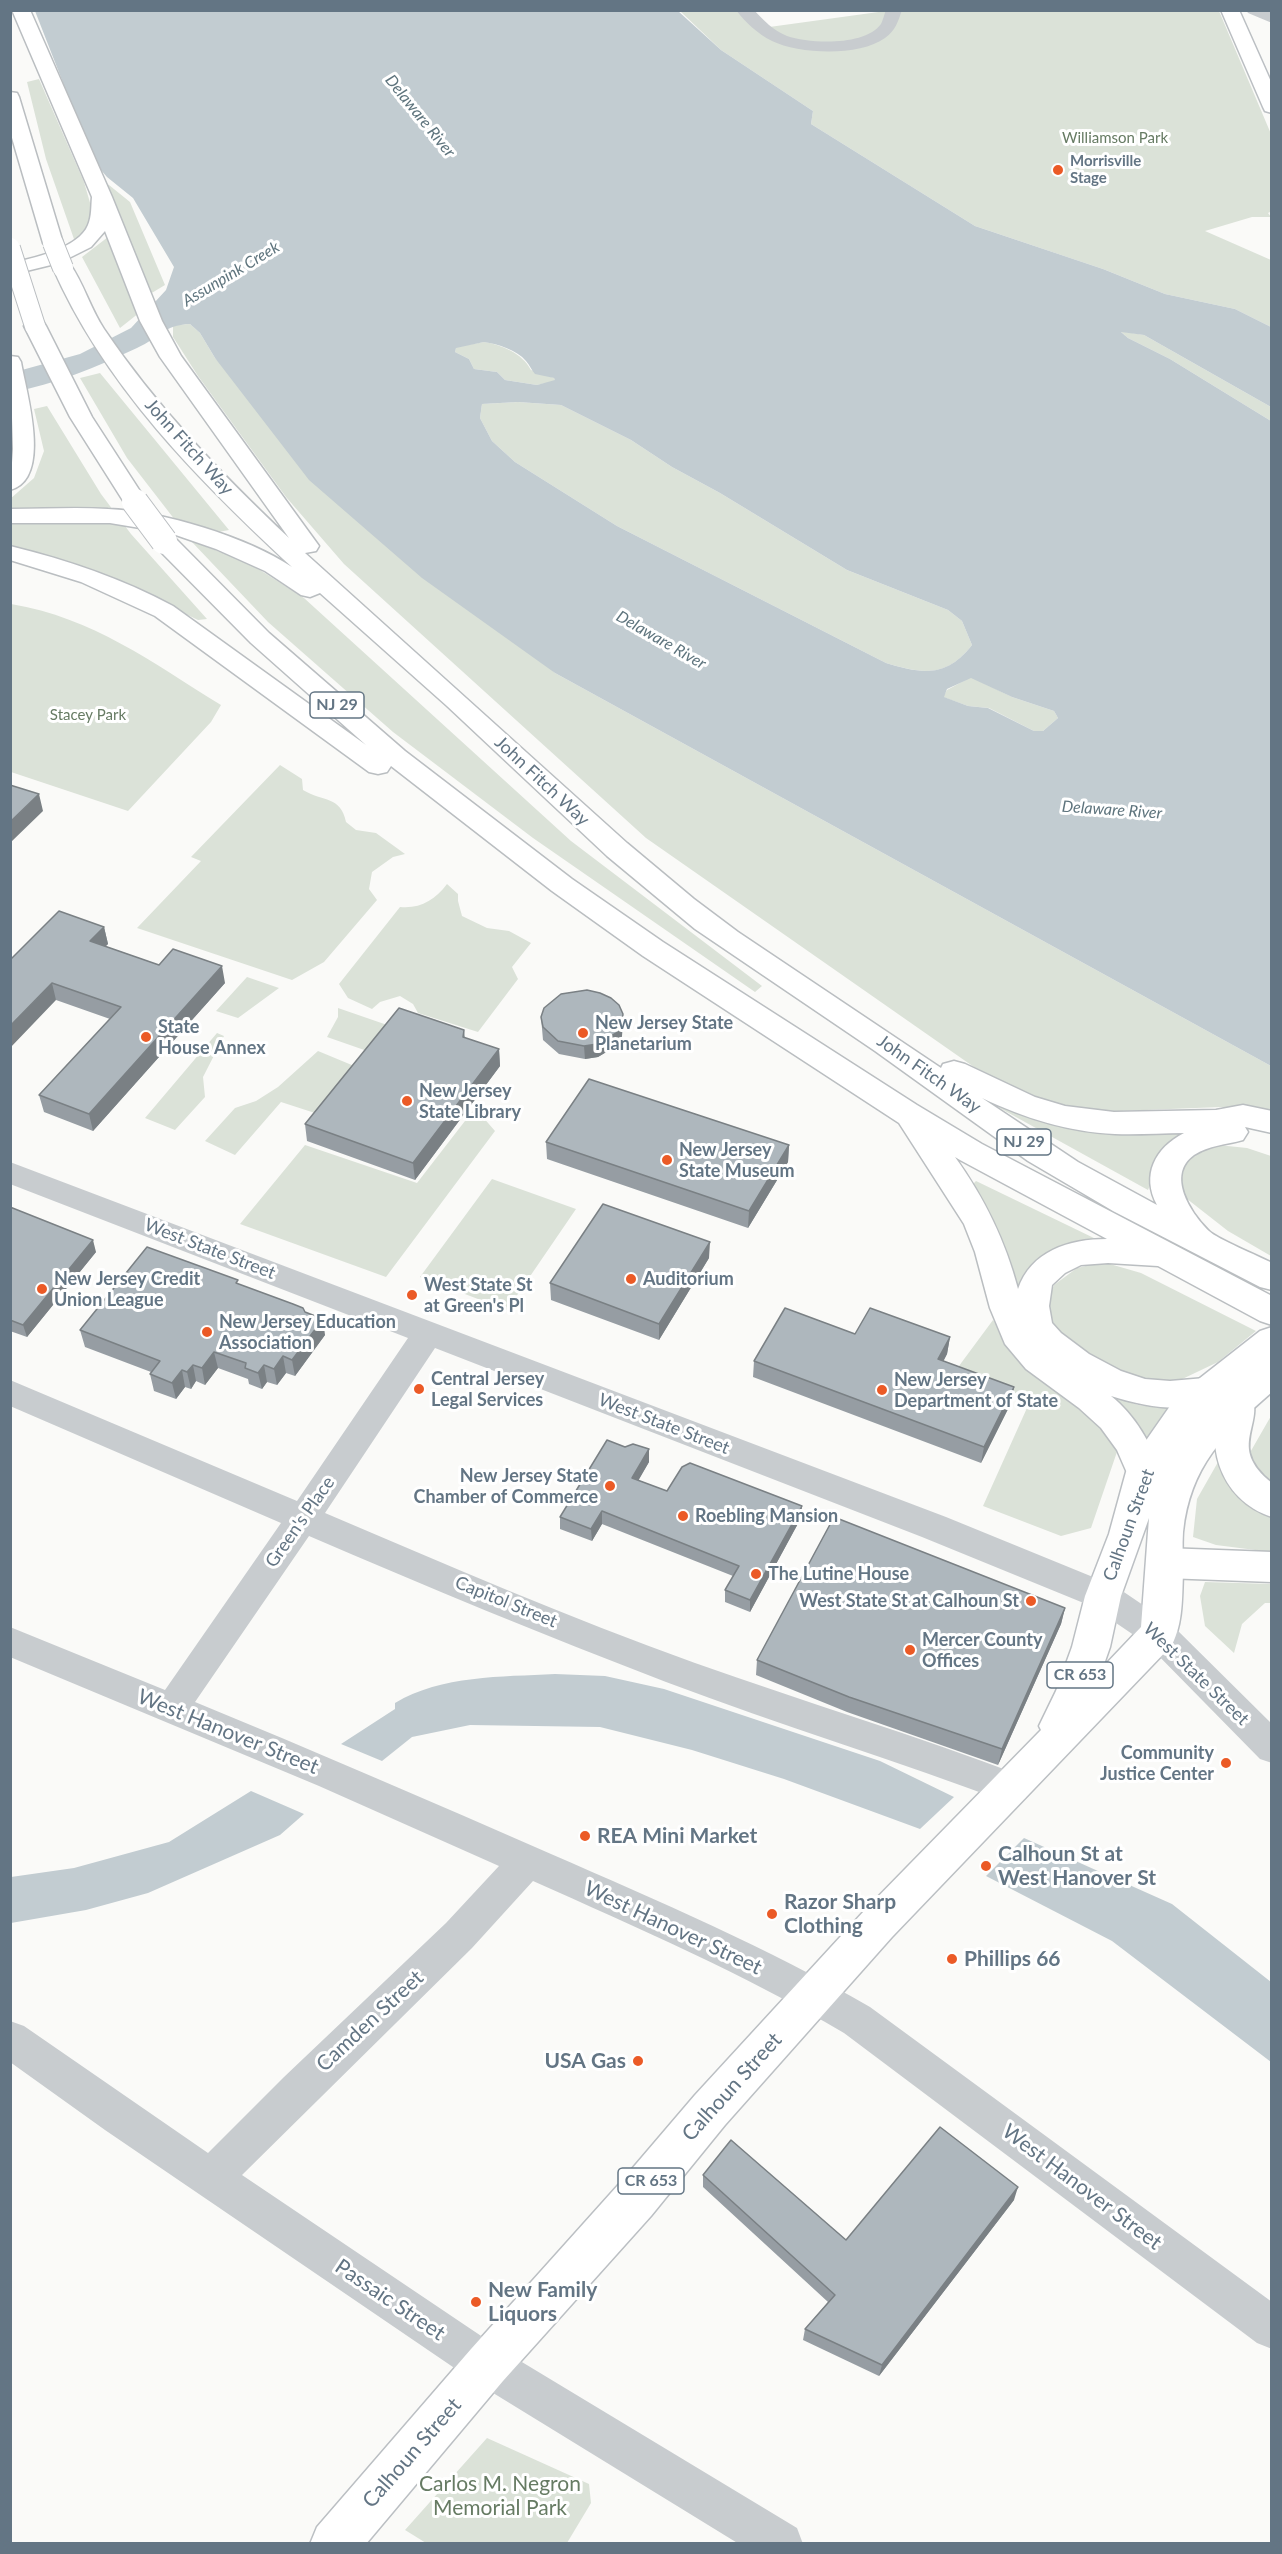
<!DOCTYPE html>
<html>
<head>
<meta charset="utf-8">
<style>
  body { margin:0 }
  #map { position:relative; width:1282px; height:2554px; overflow:hidden; background:#fafaf8; font-family:Lato,sans-serif }
  canvas { display:block }
  .frame { position:absolute; inset:0; border:12px solid #637584; pointer-events:none }
</style>
</head>
<body>
<div id="map">
<canvas width="1282" height="2554"></canvas>
<div class="frame"></div>
</div>
<script>
const c = document.querySelector('canvas').getContext('2d');
c.lineJoin = 'round';
function paint(path, color) { c.fillStyle = color; c.fill(path, 'evenodd'); }
function stroke(path, color, width, dash) { c.strokeStyle = color; c.lineWidth = width; c.lineCap = dash ? 'butt' : 'round'; c.setLineDash(dash || []); c.stroke(path); }
function label(font, color, halo, rows, align = 'center') {
  c.font = font + ' Lato,sans-serif'; c.lineWidth = 6; c.setLineDash([]); c.textBaseline = 'middle'; c.strokeStyle = halo; c.fillStyle = color; for (const [text, x, y, turn = 0] of rows) {
    c.save(); c.translate(x, y); c.rotate((+turn || 0) * Math.PI / 180); c.textAlign = isNaN(turn) ? turn : align; if (halo) c.strokeText(text, 0, 0); c.fillText(text, 0, 0); c.restore();
  }
}
paint(new Path2D(`
  M893 10 1219 11 1271 134 1272 211 1268 213 1271 217H1252L1205 231 1271 260V327L1235 309 1165 294 1103 269 975 226 811 124 813 111 721 50 680 11H744L762 28Z
  M39 79 84 182 95 220 75 242 46 159 27 82Z
  M104 181 130 202 165 285 150 294Z
  M108 237 139 313 120 328 82 257Z
  M190 324 200 333 215 358 555 673 1271 1066V1117L1221 1107 1069 1113 994 1081 646 838 344 564 286 497 198 376 173 337V325Z
  M1120 331 1144 335 1271 407V421L1170 359 1128 338Z
  M484 342C502 345 522 353 531 370L554 378 556 381 537 385 505 380 497 372 474 369 469 359 455 352 456 347Z
  M100 373 229 530 213 533 175 520 127 458 80 378Z
  M518 402 561 405 631 440 672 467 720 493 847 570 948 610 962 621 972 645C946 678 924 674 886 663L617 526 515 462 492 441 480 418 482 404Z
  M47 406 101 494 131 534 207 619 198 620 119 582 11 548 10 499 34 478 44 451 34 409Z
  M191 541 249 563 304 598 571 841 762 986 755 992 533 838 393 732 268 622Z
  M11 604C94 618 151 662 221 705L211 722 128 811 11 772Z
  M971 677 1012 697 1054 711 1058 718 1043 731H1034L989 708 968 706 943 697 947 690Z
  M280 765 302 779 303 790C323 802 341 796 346 822L356 830 376 833 405 854 393 857 372 872 369 889 377 900 324 962 292 980 137 928 201 861 191 857Z
  M447 884 458 894V901L462 916 487 928 509 931 531 943 512 967 518 979 478 1032 418 1013 413 1004 400 996 380 1002 372 1009 348 998 339 984 400 907C420 909 435 900 447 884Z
  M247 977 279 988 238 1018 216 1011Z
  M338 1008 393 1027 370 1052 327 1037 338 1017Z
  M217 1033 224 1036 203 1077 205 1097 175 1130 145 1118Z
  M318 1051 359 1068 321 1115 281 1102 235 1155 205 1141 235 1108 256 1101 278 1087Z
  M996 1106 1034 1118 1205 1128 1161 1159 1148 1190Z
  M475 1108 495 1131 386 1277 240 1224 305 1145 417 1183Z
  M1218 1145 1247 1148 1271 1156V1256L1228 1231 1182 1195 1179 1174 1189 1156Z
  M492 1179 576 1209 507 1310 420 1277Z
  M976 1181 1096 1239 1098 1246 1069 1248 1039 1259 1021 1294 1006 1253 973 1184Z
  M1103 1262 1141 1273 1256 1331 1218 1362 1176 1382 1125 1379 1054 1333 1046 1307 1054 1285 1077 1268Z
  M993 1320 1001 1331 1090 1415 1119 1446 1091 1528 1061 1536 983 1506 1031 1399 956 1370Z
  M1103 1393 1138 1405 1171 1409 1148 1445Z
  M1271 1416V1486L1252 1469 1248 1456Z
  M1222 1455 1228 1484 1260 1511 1271 1515V1552L1216 1545 1193 1537 1197 1499Z
  M1205 1582 1271 1584V1603H1265L1242 1624 1234 1653 1205 1626 1200 1596Z
  M487 2438 589 2484 591 2503 567 2543H426L405 2530Z`), '#dbe2d8');
paint(new Path2D(`
  M35 11H678L721 50 813 111 811 124 975 226 1103 269 1165 294 1235 309 1271 327V407L1144 335 1121 332 1128 338 1170 359 1271 421V1066L555 673 422 578 309 480 215 358 200 333 190 324C163 325 159 338 137 348 96 367 55 385 11 392V373L80 354 131 328 166 290 174 267 133 198 107 177 94 162ZM484 342C498 344 517 350 526 361 530 365 531 370 535 374L554 378 555 380 537 385 505 380 497 372 474 369 469 359 455 352 456 348ZM518 402 561 405 631 440 672 467 720 493 847 570 948 610 962 621 972 645C946 678 923 674 886 663L617 526 515 462 492 441 480 418 482 404ZM971 678 1012 697 1054 711 1058 718 1043 731H1034L988 708 968 706 944 697 947 689Z
  M555 1674 605 1676 664 1689 880 1761 954 1797 920 1829 784 1779 692 1750 600 1727 470 1725 412 1737 382 1761 341 1744 395 1709V1703C442 1675 501 1677 555 1674Z
  M251 1791 304 1814 280 1835 148 1893 86 1910 11 1923V1877L74 1868 169 1842Z
  M1024 1838 1172 1904 1271 1982V2062L1112 1941 986 1876Z`), '#c2ccd1');
const major = new Path2D(`
  M1221 10H1239L1272 84V113L1265 111 1263 107Z
  M1272 1327V1392C1224 1434 1190 1466 1183 1532 1182 1545 1183 1559 1183 1573 1182 1597 1183 1623 1172 1645L892 1937 725 2125 651 2216 503 2381 366 2544H310L317 2527 471 2349 619 2184 695 2095 864 1911 1041 1730 1039 1726 1056 1691 1072 1647 1085 1596 1109 1534 1126 1472 1131 1462 1177 1396 1260 1331ZM1149 1518 1141 1627 1103 1667 1110 1647 1121 1596Z`);
const highway = new Path2D(`
  M12 10H30L112 197 162 321 181 356 319 546 316 551 305 553 627 843 694 899 738 932 941 1068 943 1064 954 1061 965 1064 1035 1097 1065 1106 1114 1112 1216 1110 1243 1105 1272 1111V1133L1245 1127 1248 1132 1243 1140C1226 1145 1209 1145 1194 1155 1166 1175 1190 1212 1209 1231 1217 1239 1259 1256 1272 1263V1290L1260 1287 1113 1211 1028 1161 875 1051 695 929 607 856 447 706 320 593 310 597 301 595 265 571 216 549 170 533 110 523H10V509C43 509 76 507 108 509 162 511 247 537 292 567 199 481 104 385 53 268L55 264 10 275V263C32 259 79 248 88 225 92 216 91 206 92 197ZM105 231 140 321 160 357 289 538C221 474 156 406 104 329 90 308 84 284 70 264L61 262 91 247ZM982 1098C1024 1118 1068 1132 1115 1134 1138 1135 1161 1133 1184 1133 1155 1148 1141 1175 1157 1205L1078 1162Z
  M10 92 17 93 19 97 63 243 60 247 53 249 46 247 43 243 10 131Z
  M35 320 43 321 46 326 92 417 147 502 143 507 135 509 127 507 70 417 24 326 27 321Z
  M10 356 18 357 21 362C26 392 53 479 10 490L13 449Z
  M164 534 173 536 269 633 405 751 572 879 663 942 917 1105 982 1144 1272 1296V1325L1260 1321 1158 1266 1108 1263 1081 1265 1065 1273 1052 1285 1049 1306 1052 1323 1061 1333 1089 1354 1121 1371 1145 1379 1170 1381 1205 1378 1217 1382 1222 1392 1217 1402C1181 1413 1146 1407 1111 1396 1136 1416 1150 1443 1162 1472L1157 1482 1144 1486 1131 1482 1117 1450 1101 1428 1079 1408 1026 1369 1005 1344 990 1308 975 1252 964 1224 899 1123 643 956 552 891 391 766 387 772 378 774 369 772 155 616 81 582 10 560V546C67 560 121 578 173 606L366 745 251 643 155 546 152 541 155 536ZM955 1157 960 1160 1107 1239C1069 1239 1031 1251 1018 1289 1005 1240 985 1199 955 1157Z
  M1238 1388 1250 1392C1267 1424 1225 1446 1272 1483V1517C1219 1500 1201 1440 1226 1392Z
  M1165 1548 1272 1552V1582L1165 1578 1152 1574 1147 1563 1152 1552Z`);
stroke(major, '#bbbfc3', 3);
stroke(highway, '#babec1', 3);
paint(new Path2D(`
  M736 10H754C763 20 774 31 787 36 811 44 865 46 881 24 883 20 884 15 886 10H902C898 22 895 31 885 38 859 57 799 54 772 41 758 34 745 22 736 10Z
  M1246 10 1272 12V23L1248 13Z
  M10 1162 946 1517 1115 1586 1171 1624 1272 1724V1763L1260 1759 1147 1644 1091 1606 922 1537 435 1348 325 1513C447 1565 570 1618 695 1663 804 1702 916 1735 1025 1777L1030 1788 1025 1799 1012 1804C897 1761 780 1725 666 1682 546 1636 427 1587 309 1536L195 1702C314 1751 433 1802 551 1854 659 1901 768 1948 870 2007L1272 2302V2349L1257 2343 844 2033C744 1974 638 1928 533 1881L472 1948 242 2175 502 2350 797 2528 803 2544H739L472 2380 105 2130 10 2062V2021L24 2026 208 2153 284 2077 446 1923 499 1866 319 1786 10 1657V1627L165 1690 281 1523 10 1406V1380L297 1501 408 1338 10 1184Z`), '#c8cccf');
paint(major, '#fff');
paint(highway, '#fff');
const highwayBridgeFar1 = new Path2D(`
  M53 243 63 268
  M10 248 35 326`);
const highwayBridge = new Path2D(`
  M135 502 164 541`);
stroke(highwayBridgeFar1, '#babec1', 22, []);
stroke(highwayBridge, '#babec1', 28, []);
stroke(highwayBridgeFar1, '#fff', 20);
stroke(highwayBridge, '#fff', 26);
paint(new Path2D(`
  M104 927 108 944 105 946 159 965 225 983 93 1131 44 1112 39 1095 110 1019 56 1000 10 960Z
  M623 1014 622 1036 618 1045 598 1057 585 1059 559 1054 543 1040 541 1017Z
  M464 1030 465 1038 499 1049 500 1066 415 1180 307 1141 305 1124Z
  M546 1142 789 1145 788 1162 748 1228 547 1159Z
  M10 1207 96 1252 27 1337 10 1331Z
  M709 1258 659 1340 551 1300 550 1283Z
  M238 1284 305 1312 325 1335 295 1376 286 1373 277 1385 267 1382 262 1389 249 1384 248 1379 218 1368 205 1385 196 1381 191 1389 185 1387 176 1399 154 1391 150 1374 151 1372 85 1347 80 1330Z
  M855 1334 950 1337 947 1354 943 1361 1014 1387 1011 1403 981 1463 753 1377 754 1361Z
  M625 1447 649 1449V1462L638 1480 667 1491 801 1518 750 1612 725 1602V1590L733 1576 602 1524 592 1541 560 1529V1517Z
  M1065 1608 1061 1624 998 1765 847 1712 756 1675 757 1660Z
  M703 2175 846 2240 1014 2200 879 2376 803 2340 805 2329 828 2302 703 2187Z`), '#969da3');
paint(new Path2D(`
  M39 794 43 811 10 843V822Z
  M104 927 108 944 94 958 90 941Z
  M222 966 225 983 93 1131 89 1114Z
  M52 983 56 1000 10 1048V1026Z
  M623 1014 622 1036 618 1045 598 1057 585 1059 584 1046Z
  M499 1049 500 1066 415 1180 413 1163Z
  M789 1145 788 1162 748 1228 749 1211Z
  M93 1240 96 1252 27 1337 23 1325Z
  M710 1242 709 1258 659 1340V1324Z
  M323 1319 325 1335 295 1376 292 1360Z
  M950 1337 947 1354 936 1376 938 1359Z
  M214 1352 218 1368 205 1385 202 1368Z
  M283 1356 286 1373 277 1385 274 1369Z
  M193 1365 196 1381 191 1389 187 1372Z
  M264 1365 267 1382 262 1389 258 1373Z
  M182 1370 185 1387 176 1399 172 1383Z
  M1014 1387 1011 1403 981 1463 984 1447Z
  M649 1449V1462L633 1490 632 1478Z
  M802 1506 801 1518 750 1612V1600Z
  M602 1511V1524L592 1541 591 1529Z
  M1065 1608 1061 1624 998 1765 1002 1749Z
  M1018 2187 1014 2200 879 2376 882 2365Z`), '#7a8084');
const building = new Path2D(`
  M10 785 39 794 10 822Z
  M59 911 104 927 90 941 159 965 173 949 222 966 89 1114 39 1095 121 1007 52 983 10 1026V960Z
  M587 990 600 993 611 998 619 1005 623 1014 622 1023 618 1032 597 1044 584 1046 558 1041 543 1027 541 1017 544 1008 561 994Z
  M399 1008 464 1030 463 1037 499 1049 413 1163 305 1124Z
  M589 1079 789 1145 749 1211 546 1142Z
  M603 1204 710 1242 659 1324 550 1283Z
  M10 1207 93 1240 23 1325 10 1320Z
  M147 1247 238 1280 236 1283 293 1304 303 1308 305 1312 323 1319 292 1360 283 1356 274 1369 264 1365 258 1373 245 1368 246 1363 214 1352 202 1368 193 1365 187 1372 182 1370 172 1383 150 1374 160 1361 80 1330Z
  M785 1308 855 1334 870 1308 950 1337 938 1359 1014 1387 984 1447 754 1361Z
  M607 1440 625 1447 633 1444 649 1449 632 1478 667 1491 682 1467 690 1463 802 1506 750 1600 725 1590 739 1566 602 1511 591 1529 560 1517Z
  M834 1517 1065 1608 1002 1749 849 1697 757 1660Z
  M940 2127 1018 2187 882 2365 805 2329 835 2295 703 2175 731 2140 846 2240Z`);
paint(building, '#aeb7bd');
stroke(building, '#7a8084', 1.5);
for (const [x, y, r, color] of [
  [1058,170,6,"#eb5a26"],
  [583,1033,6,"#eb5a26"],
  [146,1037,6,"#eb5a26"],
  [407,1101,6,"#eb5a26"],
  [667,1160,6,"#eb5a26"],
  [631,1279,6,"#eb5a26"],
  [42,1289,6,"#eb5a26"],
  [412,1295,6,"#eb5a26"],
  [207,1332,6,"#eb5a26"],
  [419,1389,6,"#eb5a26"],
  [882,1390,6,"#eb5a26"],
  [610,1486,6,"#eb5a26"],
  [683,1516,6,"#eb5a26"],
  [756,1574,6,"#eb5a26"],
  [1031,1601,6,"#eb5a26"],
  [910,1650,6,"#eb5a26"],
  [1226,1763,6,"#eb5a26"],
  [585,1836,6,"#eb5a26"],
  [986,1866,6,"#eb5a26"],
  [772,1914,6,"#eb5a26"],
  [952,1959,6,"#eb5a26"],
  [638,2061,6,"#eb5a26"],
  [476,2302,6,"#eb5a26"]
]) { const dot = new Path2D(); dot.arc(x, y, r, 0, 2 * Math.PI); c.fillStyle = color; c.fill(dot); stroke(dot, '#fff', 2); }
label('15px', '#667b63', '#fff', [
  ["Williamson Park",1115,138],
  ["Stacey Park",88,715]
]);
label('bold 15px', '#637584', '#fff', [
  ["Morrisville",1070,161],
  ["Stage",1070,178]
], 'left');
label('italic 16px', '#5e747d', '#fff', [
  ["Delaware River",420,116,51],
  ["Assunpink Creek",231,274,-31],
  ["Delaware River",661,640,30],
  ["Delaware River",1112,810,4]
]);
for (const [x, y, w] of [
  [337,705,54],
  [1024,1142,54],
  [1080,1675,66],
  [651,2181,66]
]) { const box = new Path2D(); box.roundRect(x - w / 2, y - 13, w, 26, 4.5); c.fillStyle = '#fff'; c.fill(box); stroke(box, '#637584', 1.5); }
label('bold 16px', '#637584', null, [
  ["NJ 29",337,705],
  ["NJ 29",1024,1142],
  ["CR 653",1080,1675],
  ["CR 653",651,2181]
]);
label('18px', '#637584', '#fff', [
  ["John Fitch Way",189,447,48],
  ["John Fitch Way",542,781,43],
  ["John Fitch Way",929,1074,35],
  ["West State Street",210,1249,21],
  ["West State Street",664,1424,21],
  ["Green's Place",300,1522,-55],
  ["Calhoun Street",1129,1525,-70],
  ["Capitol Street",506,1602,22],
  ["West State Street",1196,1674,44]
]);
label('bold 18px', '#637584', '#fff', [
  ["New Jersey State",595,1023],
  ["Planetarium",595,1044],
  ["State",158,1027],
  ["House Annex",158,1048],
  ["New Jersey",419,1091],
  ["State Library",419,1112],
  ["New Jersey",679,1150],
  ["State Museum",679,1171],
  ["New Jersey Credit",54,1279],
  ["Union League",54,1300],
  ["Auditorium",643,1279],
  ["West State St",424,1285],
  ["at Green's Pl",424,1306],
  ["New Jersey Education",219,1322],
  ["Association",219,1343],
  ["Central Jersey",431,1379],
  ["Legal Services",431,1400],
  ["New Jersey",894,1380],
  ["Department of State",894,1401],
  ["New Jersey State",598,1476,"right"],
  ["Chamber of Commerce",598,1497,"right"],
  ["Roebling Mansion",695,1516],
  ["The Lutine House",768,1574],
  ["West State St at Calhoun St",1019,1601,"right"],
  ["Mercer County",922,1640],
  ["Offices",922,1661],
  ["Community",1214,1753,"right"],
  ["Justice Center",1214,1774,"right"]
], 'left');
label('21px', '#637584', '#fff', [
  ["West Hanover Street",228,1732,22],
  ["West Hanover Street",673,1928,25],
  ["Camden Street",370,2021,-43],
  ["Calhoun Street",732,2087,-48],
  ["West Hanover Street",1082,2187,37],
  ["Passaic Street",390,2300,34],
  ["Calhoun Street",412,2453,-49]
]);
label('bold 21px', '#637584', '#fff', [
  ["REA Mini Market",597,1836],
  ["Calhoun St at",998,1854],
  ["West Hanover St",998,1878],
  ["Razor Sharp",784,1902],
  ["Clothing",784,1926],
  ["Phillips 66",964,1959],
  ["USA Gas",626,2061,"right"],
  ["New Family",488,2290],
  ["Liquors",488,2314]
], 'left');
label('21px', '#667b63', '#fff', [
  ["Carlos M. Negron",500,2484],
  ["Memorial Park",500,2508]
]);
</script>
</body>
</html>
